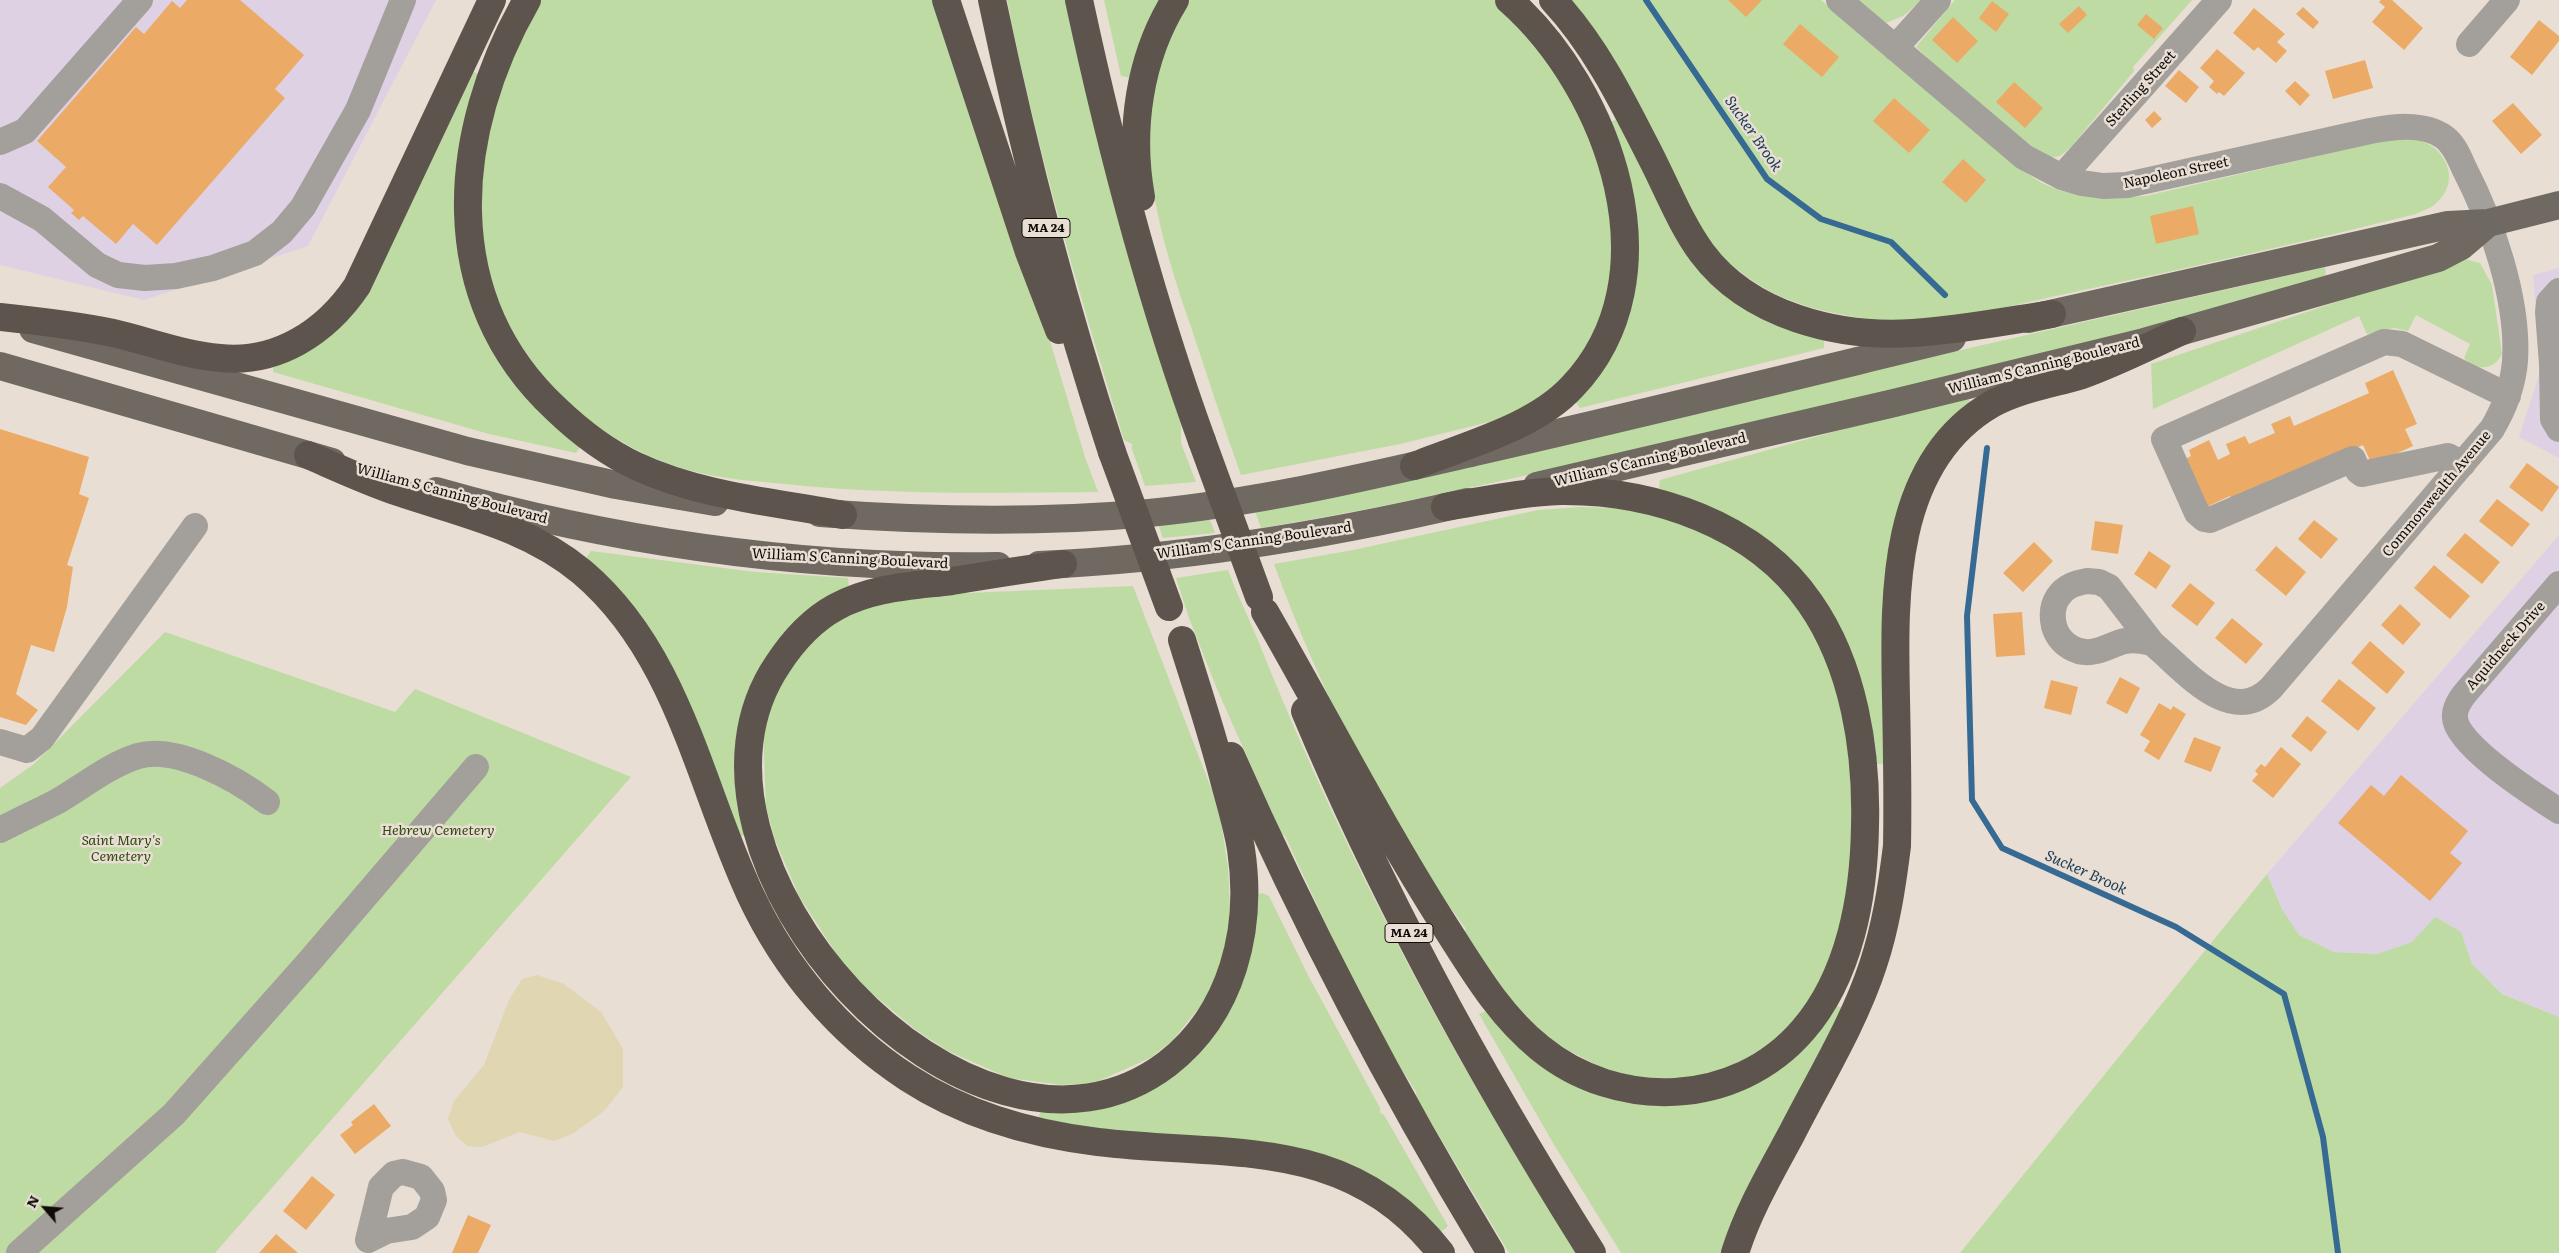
<!DOCTYPE html>
<html>
<head>
<meta charset="utf-8">
<style>
  body { margin:0 }
  #map { position:relative; width:2559px; height:1253px; overflow:hidden; background:#e8ded4; font-family:Literata,serif }
  canvas { display:block }
  .north { position:absolute; left:20px; top:1183px; width:50px; height:50px; -webkit-text-stroke:4px #e8ded4; paint-order:stroke; rotate:297deg; font-size:14px; font-weight:700; line-height:20px; text-align:center; color:#0f0c08 }
  .north::after { content:''; display:block; margin:auto; width:18px; height:22px; background:#0f0c08; clip-path:polygon(50% 0,100% 100%,50% 72%,0 100%) }
</style>
</head>
<body>
<div id="map">
<canvas width="2559" height="1253"></canvas>
<div class="north">N</div>
</div>
<script>
const c = document.querySelector('canvas').getContext('2d');
c.lineJoin = 'round';
function paint(path, color) { c.fillStyle = color; c.fill(path, 'evenodd'); }
function stroke(path, color, width, dash) { c.strokeStyle = color; c.lineWidth = width; c.lineCap = dash ? 'butt' : 'round'; c.setLineDash(dash || []); c.stroke(path); }
function label(font, color, halo, rows, align = 'center') {
  c.font = font + ' Literata,serif'; c.lineWidth = 5; c.setLineDash([]); c.textBaseline = 'middle'; c.strokeStyle = halo; c.fillStyle = color; for (const [text, x, y, turn = 0] of rows) {
    c.save(); c.translate(x, y); c.rotate((+turn || 0) * Math.PI / 180); c.textAlign = isNaN(turn) ? turn : align; if (halo) c.strokeText(text, 0, 0); c.fillText(text, 0, 0); c.restore();
  }
}
paint(new Path2D(`
  M0 0H436L308 246 144 300 0 265Z
  M2559 268V458L2519 437 2541 369 2533 275Z
  M2559 535V1017L2503 994 2472 964 2461 932 2412 942 2377 954 2334 952 2299 935 2282 909 2267 874Z`), '#ded1e4');
paint(new Path2D(`
  M540 0H935L1022 248 1085 457 1098 492C994 493 889 495 785 484 754 481 722 479 692 471 598 446 516 371 489 277 478 240 479 195 484 158 486 140 492 122 497 105 500 94 501 82 505 71 515 47 529 24 540 0Z
  M1007 0H1067L1149 318 1181 426V443L1196 482 1145 486 1132 449V444L1124 440C1079 293 1037 151 1007 0Z
  M1104 0H1161L1131 78 1121 76Z
  M1188 0H1494L1513 16 1573 98 1603 173 1611 215 1613 261 1605 306 1596 333 1579 362 1539 400 1505 418 1400 444 1241 475C1223 425 1207 375 1190 324 1157 226 1130 139 1168 36 1172 24 1182 12 1188 0Z
  M1570 0H1821L2010 161C2021 168 2031 177 2042 183 2073 199 2112 198 2146 196L2391 139C2398 138 2407 137 2414 139 2447 145 2463 183 2434 205 2429 209 2421 211 2416 214 2307 241 2198 266 2088 289 2011 305 1928 331 1849 316 1787 305 1752 287 1708 243L1609 51Z
  M1859 0H1922L1903 16 1886 23Z
  M1955 0H2192L2133 67 2134 71 2071 147C2065 152 2060 158 2052 157 2024 155 1940 69 1916 47Z
  M470 70 480 75 478 319 493 349 513 378 581 446 576 453 489 434 273 372 274 363 306 351Z
  M1620 118 1674 229 1824 338V348L1580 408 1574 400 1599 373 1612 353 1622 333 1634 290 1610 122Z
  M2465 259 2480 263 2492 285 2502 354C2494 371 2475 371 2464 358L2470 344 2416 315 2408 331 2394 328 2367 334 2359 316 2153 409 2151 364Z
  M2325 267 2326 278C2138 334 1947 377 1756 422 1591 460 1427 501 1261 528L1255 511Z
  M1966 395 1972 404 1918 469 1888 764H1877L1872 732 1835 621 1669 493 1659 488 1660 480Z
  M1581 507 1620 508 1668 516 1734 545 1793 597 1828 658 1850 742 1854 851 1842 921 1831 958 1818 987 1801 1015 1761 1051 1722 1070 1695 1077 1669 1079 1632 1077 1606 1070 1564 1048 1544 1034 1515 1004 1463 934 1466 929C1384 819 1321 693 1274 564L1353 550 1538 510Z
  M1209 518 1215 533 1163 538 1158 524Z
  M591 551 755 572 848 578 849 588C822 611 792 633 768 658 758 669 752 686 748 699 732 748 736 785 748 834L739 837 585 560Z
  M1228 570C1238 597 1251 622 1261 648 1346 860 1454 1061 1577 1253H1509L1417 1099 1416 1092 1388 1047 1346 967 1285 836 1281 833 1217 689 1189 618 1176 578Z
  M1133 586 1211 788 1221 822 1228 867 1230 909 1226 941 1219 970 1207 998 1172 1041 1150 1058 1094 1083 1062 1085 1009 1078 948 1051 916 1030 863 986 841 961 799 896 775 840 766 807 763 726 787 667 835 620 885 597 963 590 968 593Z
  M165 632 395 712 415 689 631 777 215 1253H0V788L34 764Z
  M2267 874 2282 909 2299 935 2334 952 2377 954 2412 942 2435 917 2461 932 2472 964 2502 994 2559 1017V1253H1960Z
  M1262 893 1269 896 1309 977 1380 1108V1113L1384 1115 1448 1226 1441 1232C1429 1222 1419 1210 1407 1200 1372 1171 1332 1154 1288 1146L1086 1128 1038 1120 1041 1109C1094 1109 1130 1101 1175 1072L1257 895Z
  M1834 1005 1843 1008 1724 1253H1621L1553 1143 1479 1014 1489 1010 1500 1024 1672 1103Z`), '#bedba3');
paint(new Path2D(`
  M537 975 564 984 601 1012 623 1049V1087L604 1111 574 1133 554 1141 520 1132 482 1147 467 1146 456 1136 448 1119 454 1101 484 1065 509 1000 522 979Z`), '#e0d6b2');
stroke(new Path2D(`
  M1646 0 1767 179 1821 219 1891 242 1945 295
  M1987 448 1967 616 1972 800 2002 848 2176 927 2284 994 2323 1137 2338 1253`), '#376a92', 6);
paint(new Path2D(`
  M187 0H240L304 55 275 89 285 98 157 245 133 224 116 244 83 216 79 220 71 213 74 210 48 187 66 167 37 141 136 27 144 34 172 1 180 8Z
  M1728 0H1762L1746 17Z
  M2381 0H2392L2423 28 2404 50 2372 22 2385 7 2379 2Z
  M1992 1 2009 14 1996 32 1979 18Z
  M2079 6 2087 15 2068 33 2059 24Z
  M2303 7 2319 22 2313 29 2296 14Z
  M2254 8 2285 34 2277 42 2287 51 2276 63 2258 47 2254 51 2233 33Z
  M2146 14 2163 28 2154 39 2137 25Z
  M1953 17 1978 41 1957 63 1932 40Z
  M2539 20 2559 36V41L2532 75 2510 57Z
  M1800 24 1839 57 1822 77 1783 44Z
  M2217 49 2245 73 2224 96 2219 92 2217 94 2209 87 2214 81 2200 68Z
  M2365 60 2373 88 2333 99 2325 71Z
  M2179 70 2199 87 2186 103 2165 86Z
  M2295 81 2310 95 2300 106 2285 91Z
  M2014 82 2043 108 2025 128 1996 102Z
  M1894 98 1930 130 1909 153 1873 121Z
  M2513 103 2542 135 2521 154 2492 121Z
  M2154 111 2162 119 2152 128 2145 120Z
  M1963 159 1986 180 1966 203 1942 182Z
  M2193 206 2199 234 2156 244 2150 216Z
  M2393 370 2417 424 2405 429 2413 446 2372 465 2363 445 2233 503 2230 496 2204 508 2183 460 2191 456 2189 450 2209 440 2218 460 2230 454 2226 444 2245 436 2249 444 2275 433 2271 424 2290 416 2294 426 2369 393 2365 383Z
  M0 429 89 457 79 494 89 498 67 565 73 567 67 607 54 652 31 645 16 694 38 710 26 725 0 717Z
  M2527 463 2559 487 2542 512 2509 487Z
  M2497 499 2530 524 2512 547 2479 521Z
  M2314 520 2338 539 2321 559 2298 539Z
  M2095 521 2123 525 2118 554 2091 550Z
  M2465 533 2500 562 2482 584 2446 555Z
  M2034 542 2053 561 2023 592 2003 573Z
  M2276 546 2306 572 2286 596 2255 570Z
  M2149 551 2171 566 2156 589 2134 574Z
  M2434 565 2470 596 2450 619 2414 588Z
  M2190 583 2215 603 2197 626 2171 606Z
  M2400 604 2421 624 2403 645 2381 625Z
  M2022 612 2025 655 1996 657 1993 614Z
  M2232 618 2263 644 2246 664 2215 638Z
  M2370 641 2405 672 2387 694 2351 663Z
  M2120 677 2140 688 2127 714 2106 703Z
  M2339 679 2376 708 2358 731 2321 701Z
  M2051 680 2078 687 2071 715 2044 708Z
  M2159 703 2171 710 2173 706 2186 714 2159 760 2144 751 2150 741 2140 735Z
  M2307 716 2327 732 2311 752 2291 736Z
  M2194 737 2221 747 2211 772 2184 762Z
  M2281 747 2301 764 2273 798 2252 781 2258 774 2255 771 2261 764 2265 767Z
  M2401 775 2468 831 2450 853 2462 863 2430 901 2338 823 2371 785 2384 796Z
  M374 1104 391 1126 355 1154 340 1135 353 1125 351 1122Z
  M312 1176 335 1195 306 1230 283 1211Z
  M468 1215 491 1225 478 1253H452Z
  M276 1234 298 1253H259Z`), '#ebab66');
stroke(new Path2D(`
  M1839 0 2024 157 2062 177 2082 183 2103 186 2127 185 2370 131C2392 127 2423 122 2444 137 2454 144 2459 157 2464 168 2492 222 2519 300 2515 361 2513 386 2505 407 2492 429L2271 688C2230 729 2184 669 2152 643
  M2469 44 2507 0
  M1895 48 1938 0
  M0 142 25 131 140 0
  M2062 177 2219 0
  M0 196 42 219 97 265 118 275 145 278 176 276 213 268 255 253 282 232 303 207 358 110 403 0
  M2559 291 2549 302 2548 312 2552 364 2553 419 2559 429
  M2463 464 2448 456 2362 474 2358 471 2353 459 2210 520 2204 519 2197 513 2164 439 2384 342 2402 344 2508 396
  M2087 581 2099 582 2109 587 2152 643C2143 641 2135 639 2125 641 2115 643 2106 649 2096 651 2078 656 2059 644 2054 626 2052 617 2052 606 2058 597 2065 586 2076 583 2087 581Z
  M2559 584 2467 691C2461 698 2454 708 2455 718 2456 745 2536 796 2559 811
  M0 742 27 750 42 738 195 526
  M0 830C19 820 39 811 58 801 84 786 109 765 138 756 176 745 237 779 267 802
  M403 1172 421 1177 432 1191 434 1200 427 1217 412 1227 386 1231 368 1240 381 1187 394 1174Z
  M19 1253 174 1114 308 963 476 767`), '#a39f9a', 26);
stroke(new Path2D(`
  M2028 319 2448 225 2488 223 2559 205
  M33 329 467 451 616 485 715 502
  M0 366 332 462
  M1537 486 1894 403 2144 342 2438 258 2461 246 2488 223
  M436 491C618 543 808 569 998 566
  M820 513C929 521 1041 523 1149 513 1261 502 1370 476 1479 451 1637 415 1795 376 1952 338
  M1039 565C1183 559 1327 535 1468 502`), '#6f6961', 28);
stroke(new Path2D(`
  M527 0C451 132 436 297 556 409 580 432 606 452 636 466 700 496 774 502 843 515
  M946 0 1029 252 1059 330
  M992 0C1024 153 1063 304 1112 452
  M1079 0C1111 149 1150 298 1202 441
  M1553 0C1597 47 1625 106 1654 163 1669 193 1682 226 1702 253 1749 316 1838 338 1913 333 1960 330 2006 321 2052 314
  M1141 197C1129 130 1139 58 1175 0
  M0 317C38 321 75 325 113 333 148 341 184 355 220 358 277 364 326 332 357 286L492 0
  M308 455C338 468 368 482 398 492 463 514 528 527 582 572 678 653 699 784 750 894 785 969 839 1033 908 1078 965 1115 1032 1134 1098 1142 1231 1158 1348 1134 1441 1253
  M1414 466C1465 445 1534 428 1572 387 1677 277 1610 89 1509 0
  M1063 564C1026 569 989 575 952 581 913 586 872 587 836 607 812 620 793 641 778 664 648 855 971 1213 1167 1064 1233 1013 1253 928 1241 849 1237 824 1229 800 1223 776 1211 730 1196 685 1182 640
  M1265 612C1325 716 1379 822 1443 923 1472 968 1498 1014 1540 1048 1617 1111 1736 1108 1803 1030 1850 976 1864 896 1865 826 1867 751 1854 666 1810 603 1756 524 1652 490 1561 491 1522 492 1483 501 1445 507
  M1305 711C1384 900 1483 1080 1592 1253
  M1231 756C1307 928 1394 1093 1491 1253
  M1735 1253C1748 1211 1771 1172 1792 1133 1820 1078 1854 1023 1873 965 1886 926 1892 886 1897 846 1898 796 1897 747 1896 698 1894 597 1890 463 1992 404 2019 389 2052 384 2082 375 2116 363 2149 346 2182 331`), '#5d554d', 28);
stroke(new Path2D(`
  M1202 441 1259 597
  M1112 452 1169 607`), '#5d554d', 28);
for (const [x, y, w] of [
  [1046,228,48],
  [1409,933,48]
]) { const box = new Path2D(); box.roundRect(x - w / 2, y - 9.5, w, 19, 4); c.fillStyle = '#e8ded4'; c.fill(box); stroke(box, '#0f0c08', 1); }
label('bold 12px', '#0f0c08', null, [
  ["MA 24",1046,228],
  ["MA 24",1409,933]
]);
label('14px', '#0f0c08', '#e8ded4', [
  ["Sterling Street",2141,89,-48],
  ["Napoleon Street",2176,173,-12],
  ["William S Canning Boulevard",2044,366,-14],
  ["William S Canning Boulevard",1650,460,-13],
  ["William S Canning Boulevard",452,494,15],
  ["Commonwealth Avenue",2437,494,-50],
  ["William S Canning Boulevard",1254,541,-8],
  ["William S Canning Boulevard",850,559,3],
  ["Aquidneck Drive",2506,646,-49]
]);
label('italic 14px', '#314910', '#e8ded4', [
  ["Hebrew Cemetery",438,831],
  ["Saint Mary's",121,841],
  ["Cemetery",121,857]
]);
label('italic 15px', '#1a3a53', '#e8ded4', [
  ["Sucker Brook",1753,134,55],
  ["Sucker Brook",2086,873,24]
]);
</script>
</body>
</html>
